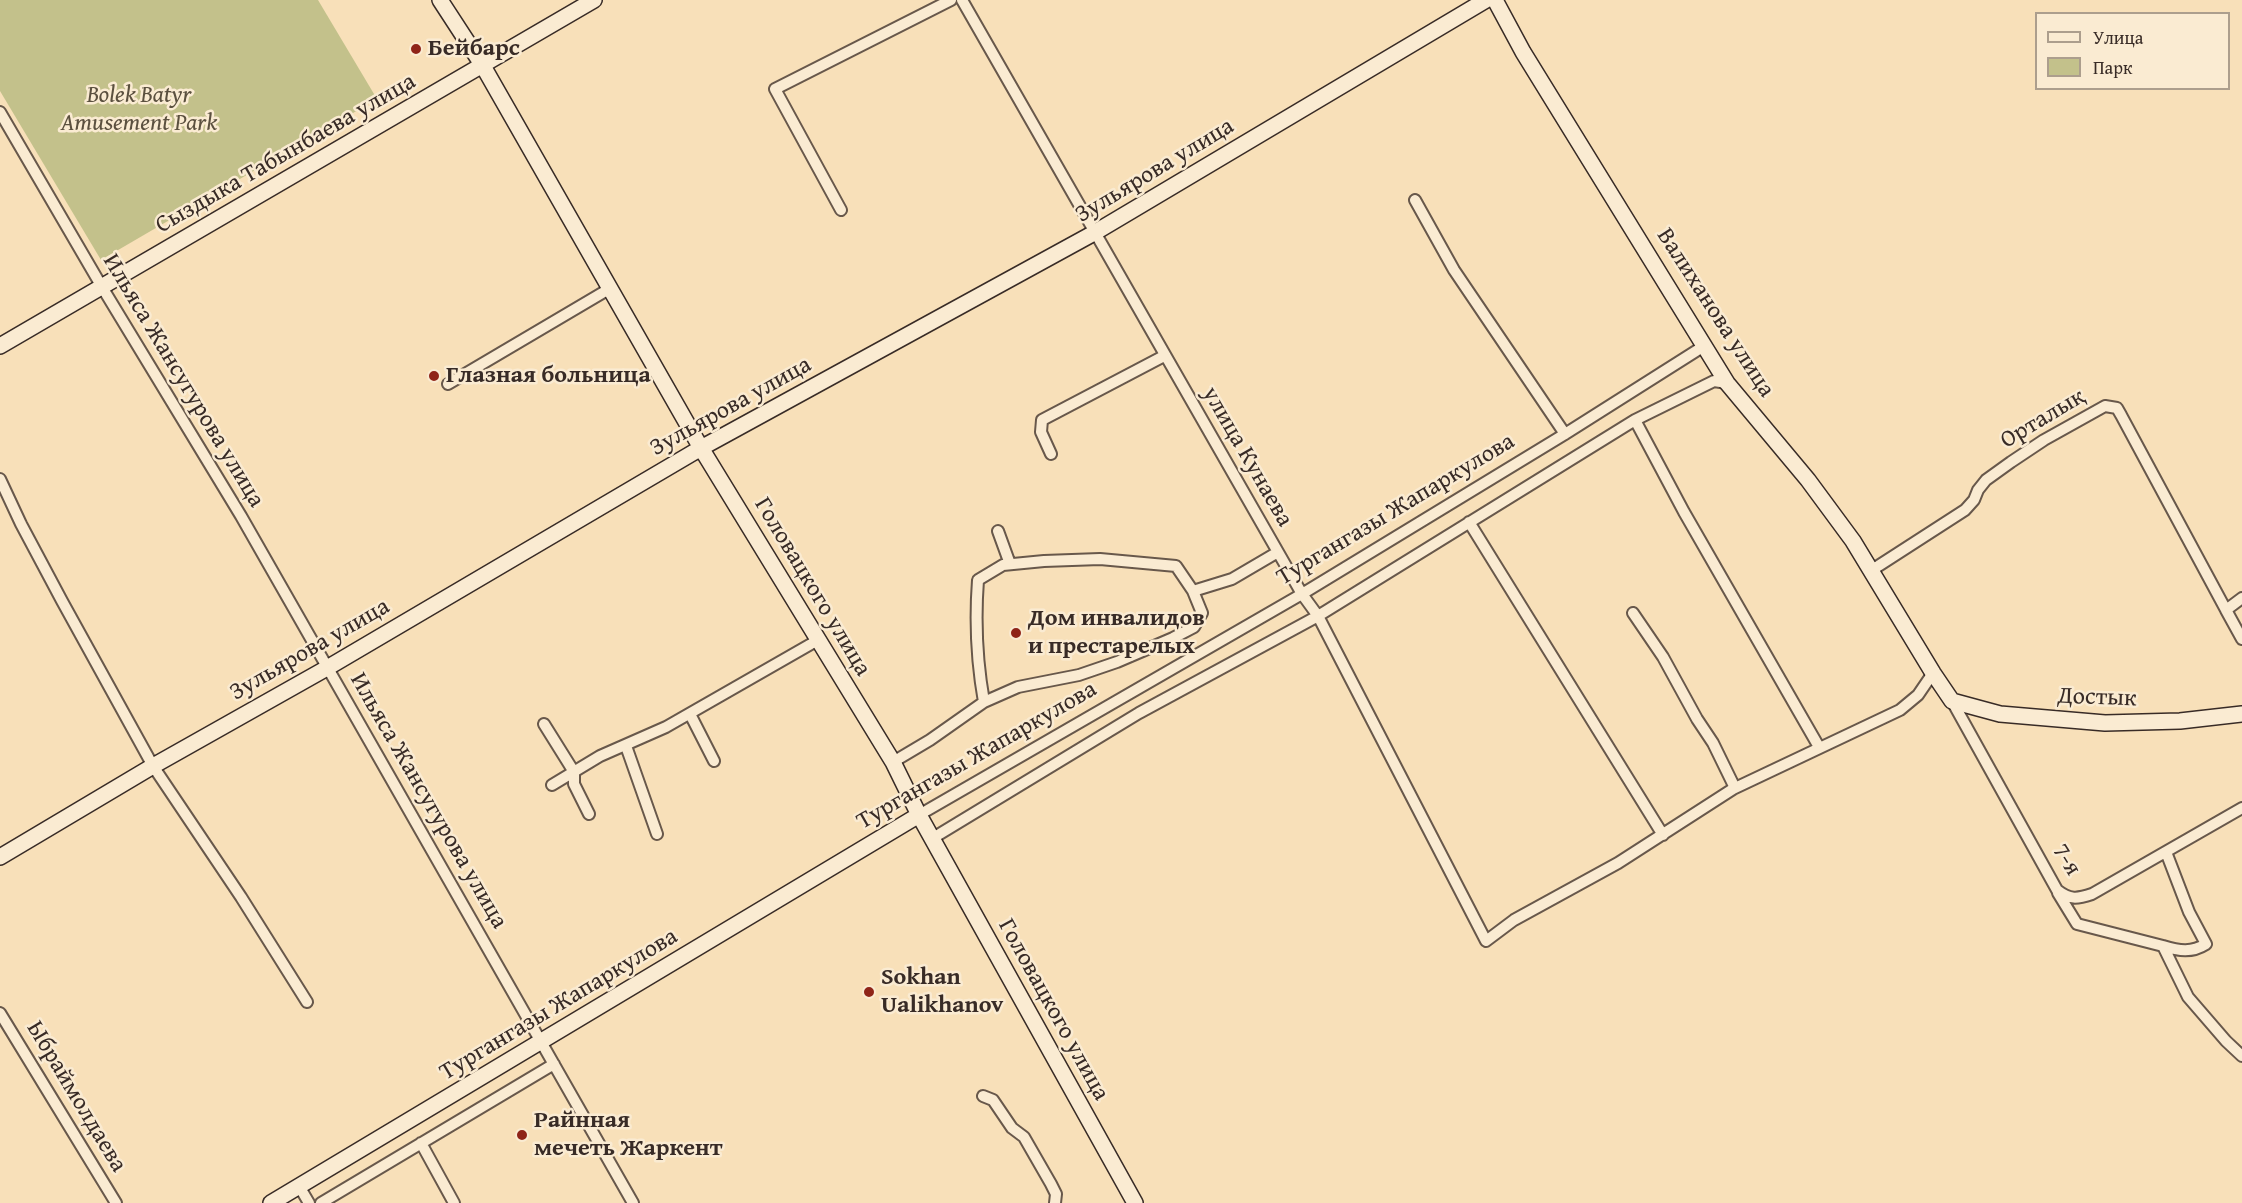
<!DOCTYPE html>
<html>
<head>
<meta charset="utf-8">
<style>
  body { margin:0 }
  #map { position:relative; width:2242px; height:1203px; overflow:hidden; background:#f8e0b9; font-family:"Gentium Book Plus",serif }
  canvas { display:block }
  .legend { position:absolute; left:2035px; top:12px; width:195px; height:78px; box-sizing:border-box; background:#faebd2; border:2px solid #ac9e8d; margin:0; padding:8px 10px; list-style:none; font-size:18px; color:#382b26 }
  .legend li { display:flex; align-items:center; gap:12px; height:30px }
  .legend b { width:30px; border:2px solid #ac9e8d }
</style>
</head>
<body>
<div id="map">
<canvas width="2242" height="1203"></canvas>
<ul class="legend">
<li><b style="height:8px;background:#faebd2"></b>Улица</li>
<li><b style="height:16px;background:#c3c18b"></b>Парк</li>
</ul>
</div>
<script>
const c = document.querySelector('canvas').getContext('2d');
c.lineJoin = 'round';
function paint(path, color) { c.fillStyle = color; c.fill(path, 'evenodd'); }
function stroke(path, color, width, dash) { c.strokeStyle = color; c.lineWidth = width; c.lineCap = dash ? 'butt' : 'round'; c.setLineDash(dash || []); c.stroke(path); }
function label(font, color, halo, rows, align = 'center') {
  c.font = font + ' "Gentium Book Plus",serif'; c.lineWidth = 5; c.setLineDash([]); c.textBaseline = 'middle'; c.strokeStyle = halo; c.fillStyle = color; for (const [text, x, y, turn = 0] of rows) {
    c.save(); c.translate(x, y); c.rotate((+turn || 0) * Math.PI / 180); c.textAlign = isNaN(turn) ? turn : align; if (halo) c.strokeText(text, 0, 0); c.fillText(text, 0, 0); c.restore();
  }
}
paint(new Path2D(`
  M0 0H318L377 99 101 260 0 91Z`), '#c3c18b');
const street = new Path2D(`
  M962 0 1302 594 1318 616 1486 941 1514 920 1618 863 1733 789 1900 710 1918 695 1933 673
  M0 112 102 287 241 516 633 1203
  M1415 200 1454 270 1565 434
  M841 210 775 89 951 0
  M448 384 609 289
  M1635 420 1684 512 1819 747
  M1051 454 1041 432 1042 420 1164 356
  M0 479 21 524 62 601 153 766 241 897 307 1002
  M1469 522 1663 835
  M998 531 1010 564
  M1872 570 1965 510 1974 500 1978 490 1986 480 2011 462 2044 440 2105 406 2117 408 2121 415 2226 610
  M2242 598 2226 610 2242 639
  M1633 613 1663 657 1697 719 1713 743 1735 788
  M1952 701 2057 890C2070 900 2077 899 2092 894L2242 808
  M984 702C977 663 975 620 978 580L1003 565 1044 561 1100 559 1176 566 1193 591
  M690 714 714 761
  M544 724 574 772V784L589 814
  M626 746 657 834
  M893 762 930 740 984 702 1018 687 1079 675 1117 662 1173 638 1194 627 1202 613 1193 591 1232 579 1278 552
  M552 785 600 756 666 727 818 640
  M919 815 1302 594 1565 434 1704 346
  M933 838 1139 713 1318 616 1635 420 1714 381 1727 383
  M2058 893 2077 924 2163 946 2188 997 2226 1041 2242 1056
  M2163 946C2179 951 2192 953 2206 944L2189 912 2166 852
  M0 1013 116 1203
  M983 1096 993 1100 1012 1128 1024 1137 1051 1184 1056 1194 1055 1203
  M421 1143 454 1203
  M299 1186 309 1203
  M321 1203 554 1064`);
const secondary = new Path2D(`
  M440 0 483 66 701 448 893 762 919 815 1135 1203
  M1495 0 1523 52 1727 383 1808 480 1853 541 1933 673 1952 701 2000 714 2105 723 2180 721 2242 714
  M0 346 594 0
  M0 857 153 766 327 668 701 448 1094 233 1486 0
  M271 1203 919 815`);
stroke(street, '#68584b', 14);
stroke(secondary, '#382b26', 18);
stroke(street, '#faebd2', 10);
stroke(secondary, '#faebd2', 15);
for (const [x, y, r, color] of [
  [416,49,6,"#8f2418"],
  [434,376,6,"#8f2418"],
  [1016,633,6,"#8f2418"],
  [869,992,6,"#8f2418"],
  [522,1135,6,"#8f2418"]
]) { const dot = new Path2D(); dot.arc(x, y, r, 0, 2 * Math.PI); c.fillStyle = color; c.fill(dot); stroke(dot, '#faebd2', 2); }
label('bold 24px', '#382b26', '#faebd2', [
  ["Бейбарс",428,49],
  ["Глазная больница",446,376],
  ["Дом инвалидов",1028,619],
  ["и престарелых",1028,647],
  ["Sokhan",881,978],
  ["Ualikhanov",881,1006],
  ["Райнная",534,1121],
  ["мечеть Жаркент",534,1149]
], 'left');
label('italic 24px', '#5b503f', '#faebd2', [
  ["Bolek Batyr",139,96],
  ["Amusement Park",139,124]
]);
label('24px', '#382b26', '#faebd2', [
  ["Сыздыка Табынбаева улица",286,154,-30],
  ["Зульярова улица",1155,171,-31],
  ["Валиханова улица",1715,313,57],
  ["Ильяса Жансугурова улица",183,381,59],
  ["Зульярова улица",731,407,-29],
  ["Орталық",2043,419,-31],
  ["улица Кунаева",1247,457,60],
  ["Тургангазы Жапаркулова",1396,510,-31],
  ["Головацкого улица",812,587,59],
  ["Зульярова улица",310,650,-30],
  ["Достык",2097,698,2],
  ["Тургангазы Жапаркулова",977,756,-30],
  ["Ильяса Жансугурова улица",428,801,60],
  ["7-я",2066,860,58],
  ["Тургангазы Жапаркулова",559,1005,-31],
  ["Головацкого улица",1053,1010,61],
  ["Ыбраймолдаева",76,1097,59]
]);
</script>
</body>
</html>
